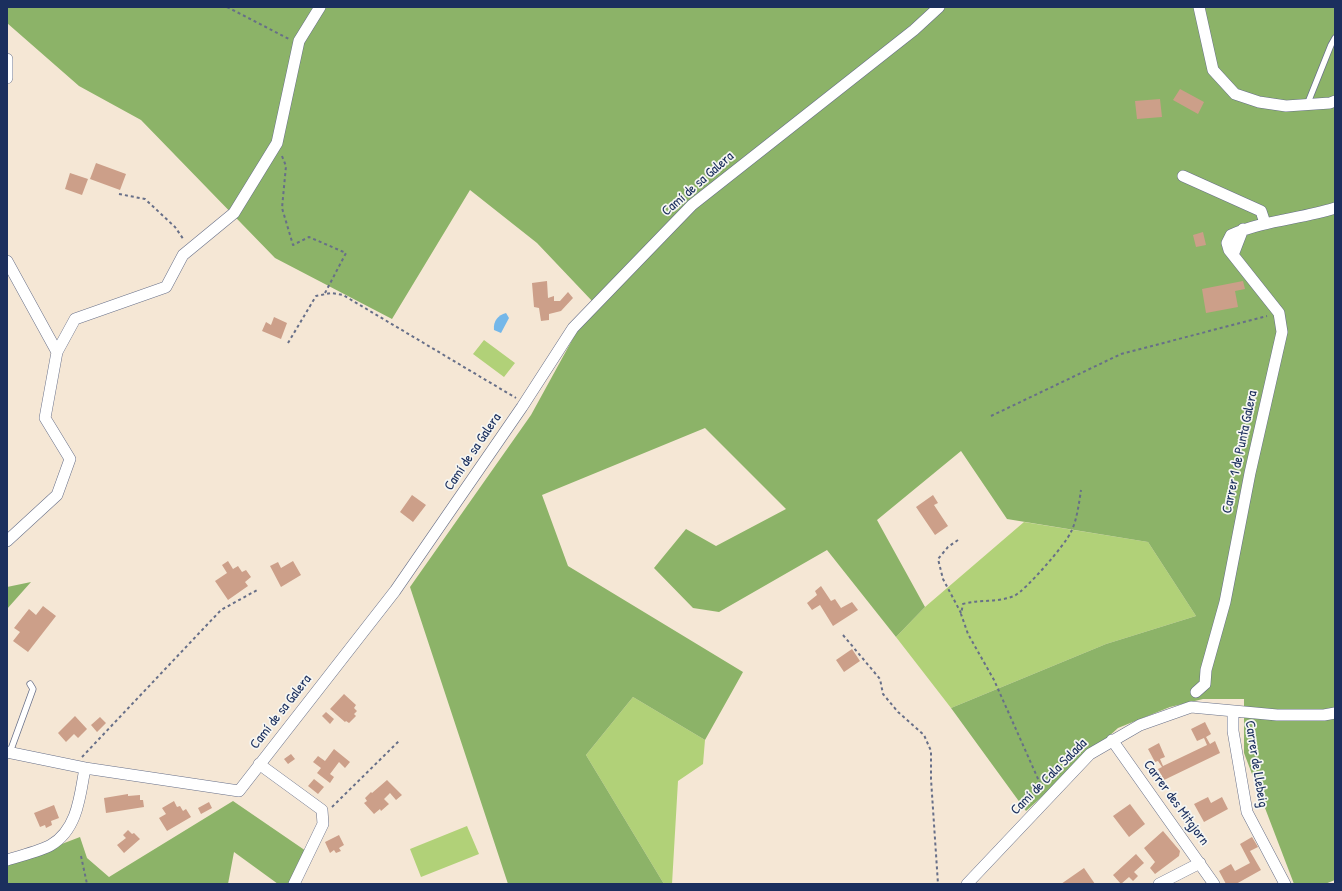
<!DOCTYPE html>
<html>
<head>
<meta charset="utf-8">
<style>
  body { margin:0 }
  #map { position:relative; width:1342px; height:891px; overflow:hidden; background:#f5e7d5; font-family:"Patrick Hand",sans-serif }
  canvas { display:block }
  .frame { position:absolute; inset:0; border:8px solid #1b2f5e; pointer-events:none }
</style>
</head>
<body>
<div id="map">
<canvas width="1342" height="891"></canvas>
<div class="frame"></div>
</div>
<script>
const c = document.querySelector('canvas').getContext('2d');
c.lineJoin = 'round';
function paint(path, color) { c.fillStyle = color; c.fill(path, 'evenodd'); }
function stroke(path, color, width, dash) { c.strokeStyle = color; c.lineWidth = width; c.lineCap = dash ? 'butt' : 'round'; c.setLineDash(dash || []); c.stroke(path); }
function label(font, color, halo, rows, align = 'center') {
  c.font = font + ' "Patrick Hand",sans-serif'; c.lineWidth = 3.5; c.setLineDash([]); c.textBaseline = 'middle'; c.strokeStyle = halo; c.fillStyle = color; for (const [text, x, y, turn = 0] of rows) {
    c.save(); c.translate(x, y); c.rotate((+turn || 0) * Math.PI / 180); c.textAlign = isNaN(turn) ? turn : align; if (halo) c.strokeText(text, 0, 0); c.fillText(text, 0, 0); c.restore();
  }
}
paint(new Path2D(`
  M484 340 515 363 504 377 473 354Z
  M1024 522 1148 542 1196 616 1106 644 951 708 896 637 925 607Z
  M633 697 705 740 703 764 678 781 672 884H664L586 755Z
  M467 826 479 854 421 877 410 849Z`), '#b1d178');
paint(new Path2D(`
  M7 7H1335V880L1325 884H1294L1244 753V699H1203L1170 707 1118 728 1026 811 951 708 1106 644 1196 616 1148 542 1007 519 961 451 877 520 925 607 896 637 827 550 719 612 693 608 654 568 686 529 716 546 786 509 705 428 542 495 568 566 743 672 705 740 633 697 586 755 664 884H508L410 587 531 415 593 302 537 243 470 190 392 319 275 258 141 120 79 86 7 23Z
  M31 582 7 609V587Z
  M233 801 306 851 289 884H278L234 852 228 884H7V865L80 837 87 858 109 877Z`), '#8cb368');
paint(new Path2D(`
  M506 313 509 318 501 333 494 330C493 321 498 315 506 313Z`), '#74b7e9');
paint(new Path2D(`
  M1180 89 1204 102 1198 114 1173 100Z
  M1160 99 1162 117 1137 119 1135 101Z
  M96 163 126 174 120 190 90 179Z
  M70 173 88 179 82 195 65 189Z
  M1203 232 1206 245 1196 247 1193 235Z
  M547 281 548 298 554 296V301H560L568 292 573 298 561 311 549 314V320L541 321 539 308 534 307 532 283Z
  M1243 281 1245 289 1235 291 1238 307 1206 313 1202 289Z
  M274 317 287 323 281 339 262 331 266 322 271 325Z
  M412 495 426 505 413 522 400 512Z
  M933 495 938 503 934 505 948 526 935 535 916 507Z
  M228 561 233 569 238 566 242 572 246 570 251 577 245 582 248 586 228 600 215 581 227 573 222 565Z
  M293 561 301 575 281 587 270 566 278 562 281 568Z
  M821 586 831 601 835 599 841 608 852 602 858 610 833 626 820 605 812 610 807 603 817 595 815 591Z
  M43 606 56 616 28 652 13 641 20 632 14 628 29 609 36 615Z
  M852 649 860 661 844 672 836 660Z
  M344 694 356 705 354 708 357 711 354 714 356 716 349 723 346 721 345 722 330 709Z
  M326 712 334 719 330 724 322 716Z
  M75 716 87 729 78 738 74 734 66 742 58 733Z
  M100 717 106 723 97 732 91 725Z
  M1205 722 1211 734 1206 737 1210 744 1215 741 1220 753 1164 780 1158 769 1162 767 1158 761 1155 762 1148 749 1159 743 1165 757 1160 759 1163 766 1207 745 1204 738 1197 741 1191 729Z
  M334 749 350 762 345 768 339 762 330 774 334 777 330 783 317 773 321 768 313 762 318 756 325 761Z
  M291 754 295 759 288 764 284 759Z
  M314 779 324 787 318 794 308 786Z
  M387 780 402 795 396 800 390 793 384 799 389 804 381 811 380 809 374 814 364 803 367 801 365 798 371 792 372 793Z
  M128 794V796L140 795V800H143L144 807 106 813 104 798Z
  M1208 797 1211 803 1222 797 1228 809 1204 822 1194 804Z
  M174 801 177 807 180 806 183 811 186 809 191 817 167 831 159 818 166 814 162 808Z
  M209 802 212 808 201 814 198 808Z
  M1130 804 1145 824 1129 837 1113 816Z
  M54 805 59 818 51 821 52 825 46 828 45 825 40 827 34 813Z
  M128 830 132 834 134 833 140 839 124 853 117 845 126 838 123 835Z
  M1163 831 1180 851 1179 856 1155 874 1150 868 1155 862 1144 848Z
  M339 835 344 845 339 848 341 851 336 853 334 850 330 853 325 842Z
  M1252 837 1258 847 1250 851 1261 870 1236 884H1226L1219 871 1231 864 1235 871 1250 863 1240 844Z
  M1136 854 1144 863 1134 872 1138 876 1133 881 1129 877 1121 884 1113 875Z
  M1084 868 1095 884H1061Z`), '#cc9f89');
const service = new Path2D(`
  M1307 105 1331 45 1335 38
  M10 752 33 689 30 684`);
const minor = new Path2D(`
  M1199 7 1213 70 1235 94 1259 102 1286 106 1330 103 1335 101
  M7 59V78
  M1183 176 1261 211 1265 223
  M1233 255 1243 229
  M7 261 57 352
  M7 541 57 495 70 459 45 418 57 352 75 319 166 287 183 255 234 213 277 143 299 41 320 7
  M1196 692 1205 684 1206 670 1225 602 1250 473 1282 332 1279 313 1229 250 1227 243 1231 235C1264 220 1301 219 1335 208
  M1233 712V731L1247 812 1285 884
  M1112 740 1214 884
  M7 752 85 768 239 791 395 591 522 407 573 328 692 205 914 30 939 7
  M259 764 322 810 323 824 294 884
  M7 860C19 856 41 851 51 845 78 829 80 795 85 768
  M967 884 1090 754 1140 725 1191 707 1277 715H1324L1335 713
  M1159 884 1200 863`);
stroke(service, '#676f88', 7);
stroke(minor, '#676f88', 12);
stroke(new Path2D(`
  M227 7 289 39
  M282 156 286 166 282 208 293 245 309 237 346 253 325 293
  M119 194 145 199 175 227 184 240
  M288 343 316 296 331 293 343 295 516 398
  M991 416 1121 354 1267 316
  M958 540 948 547 938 559 943 579 961 613
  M843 635 880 679 883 694 898 712 924 735 931 751V779L938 884
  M82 757 221 610 259 589
  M1043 790 994 680 968 634 961 614 963 604C981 599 996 603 1014 596 1026 590 1065 545 1071 532 1077 520 1079 503 1081 490
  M332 807 400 740
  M81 856 87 884`), '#676f88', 2, [3, 3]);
stroke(service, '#fff', 5.5);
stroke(minor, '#fff', 11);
label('14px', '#1b2f5e', '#f6f6f2', [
  ["Camí de sa Galera",698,184,-41],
  ["Camí de sa Galera",473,452,-56],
  ["Carrer 1 de Punta Galera",1240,452,-78],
  ["Camí de sa Galera",281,712,-52],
  ["Carrer de Llebeig",1256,764,81],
  ["Camí de Cala Salada",1049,777,-45],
  ["Carrer des Mitgjorn",1176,803,54]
]);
</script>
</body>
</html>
